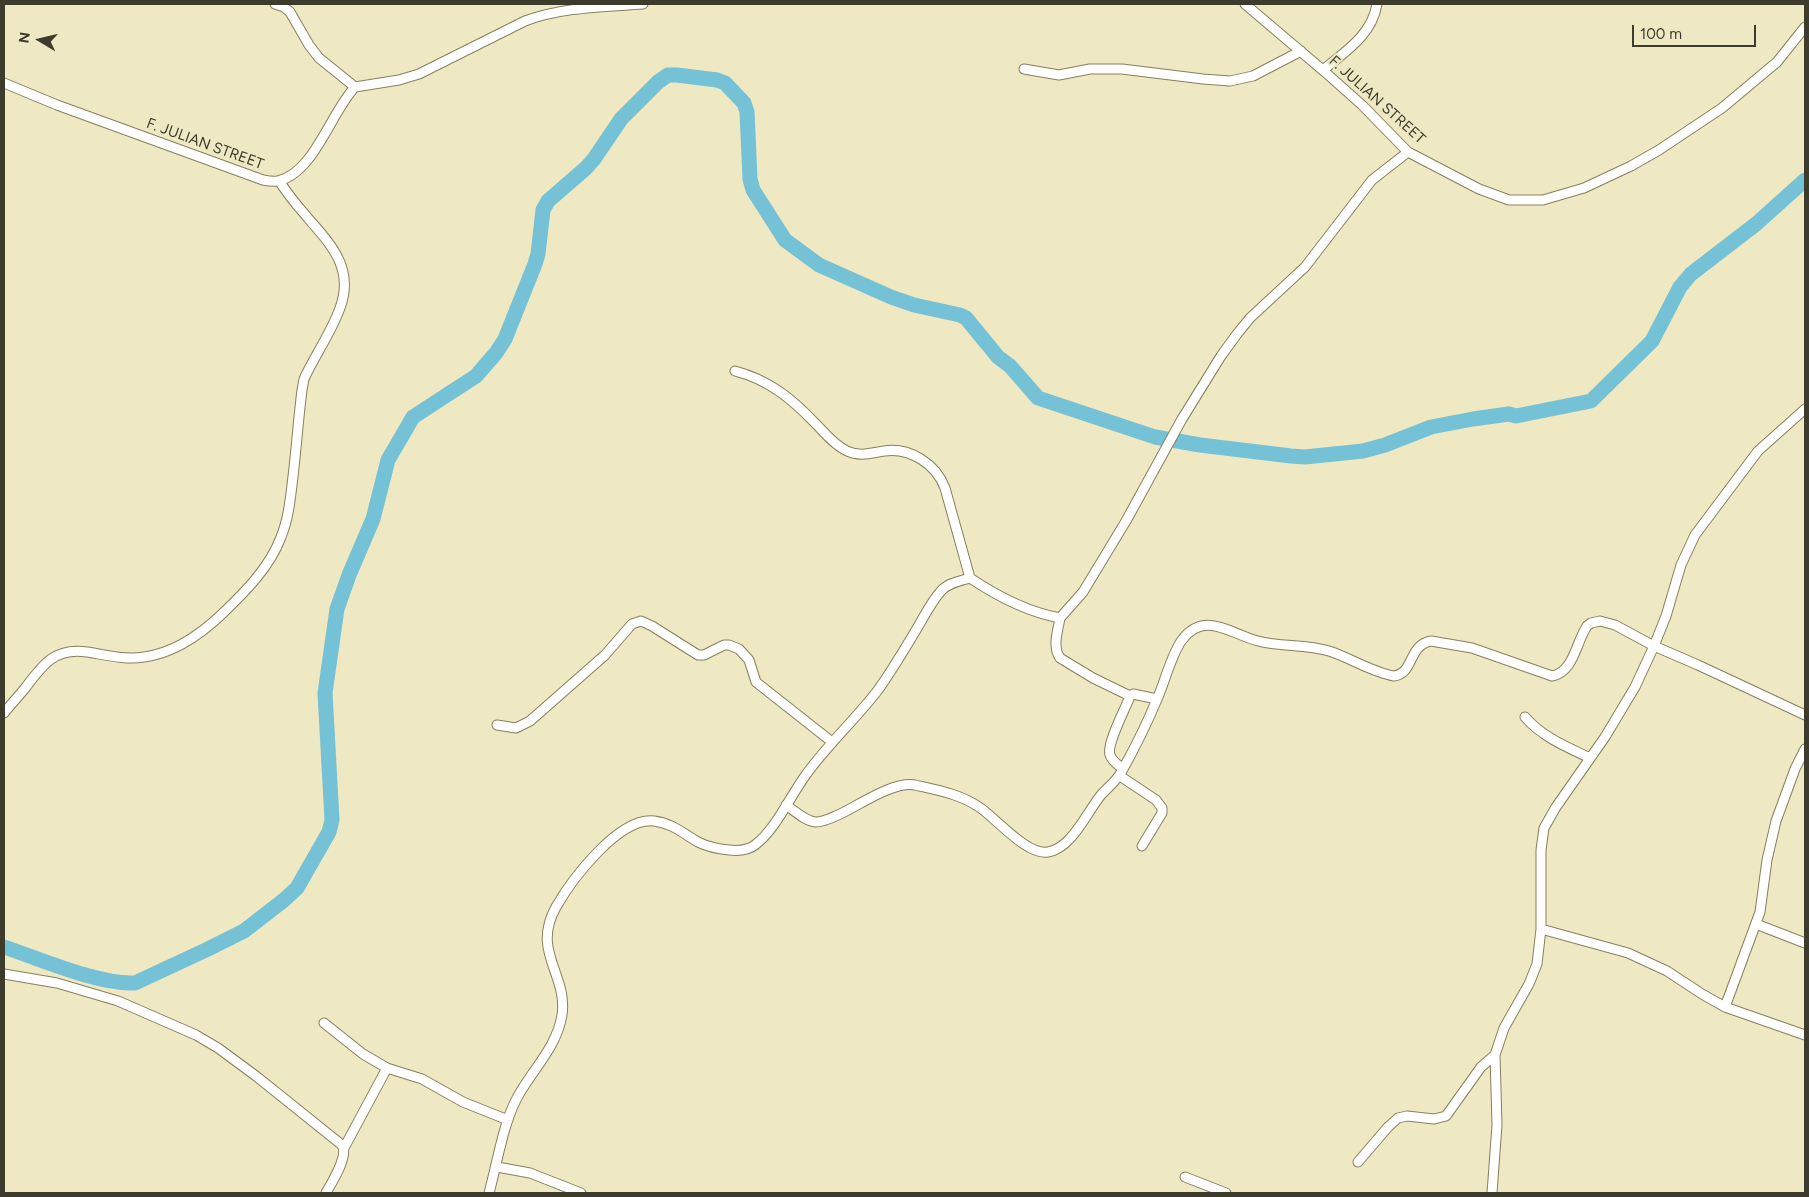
<!DOCTYPE html>
<html>
<head>
<meta charset="utf-8">
<style>
  body { margin:0 }
  #map { position:relative; width:1809px; height:1197px; overflow:hidden; background:#eee8c3; font-family:Figtree,sans-serif }
  canvas { display:block }
  .frame { position:absolute; inset:0; border:5px solid #3d3b2c; pointer-events:none }
  .north { position:absolute; left:15px; top:15px; width:50px; height:50px; -webkit-text-stroke:4px #eee8c3; paint-order:stroke; rotate:279deg; font-size:14px; font-weight:700; line-height:20px; text-align:center; color:#3d3b2c }
  .north::after { content:''; display:block; margin:auto; width:18px; height:22px; background:#3d3b2c; clip-path:polygon(50% 0,100% 100%,50% 72%,0 100%) }
  .scale { position:absolute; left:1632px; top:25px; width:124px; height:22px; box-sizing:border-box; border:2px solid #3d3b2c; border-top:0; padding-left:6px; font-size:15px; line-height:18px; white-space:nowrap; color:#3d3b2c; -webkit-text-stroke:4px #eee8c3; paint-order:stroke }
</style>
</head>
<body>
<div id="map">
<canvas width="1809" height="1197"></canvas>
<div class="frame"></div>
<div class="north">N</div>
<div class="scale">100 m</div>
</div>
<script>
const c = document.querySelector('canvas').getContext('2d');
c.lineJoin = 'round';
function stroke(path, color, width, dash) { c.strokeStyle = color; c.lineWidth = width; c.lineCap = dash ? 'butt' : 'round'; c.setLineDash(dash || []); c.stroke(path); }
function label(font, color, halo, rows, align = 'center') {
  c.font = font + ' Figtree,sans-serif'; c.lineWidth = 4; c.setLineDash([]); c.textBaseline = 'middle'; c.strokeStyle = halo; c.fillStyle = color; for (const [text, x, y, turn = 0] of rows) {
    c.save(); c.translate(x, y); c.rotate((+turn || 0) * Math.PI / 180); c.textAlign = isNaN(turn) ? turn : align; if (halo) c.strokeText(text, 0, 0); c.fillText(text, 0, 0); c.restore();
  }
}
stroke(new Path2D(`
  M4 947C40 959 99 985 135 983L208 949 244 931 284 900 297 888 329 832 332 820 325 693 337 609 349 575 373 519 388 460 413 417 476 376 496 353 505 339 535 264 538 254 543 210 548 201 586 168 594 159 621 119 658 82 668 75H677L717 80 725 83 744 103 747 112 750 179 753 190 785 240 819 265 891 297 914 305 960 315 966 318 998 357 1010 366 1038 398 1155 437 1200 445 1291 456 1305 457 1363 451 1385 445 1431 427 1473 419 1509 414 1516 416 1591 401 1652 341 1680 287 1691 274 1756 224 1805 180`), '#75c1d5', 15);
const minor = new Path2D(`
  M275 4 284 7 290 12 309 45 319 58 355 87
  M1245 4 1325 72 1362 105 1408 152 1479 189 1509 200H1543L1584 188 1631 166 1659 150 1722 108 1777 62 1805 27
  M1024 69 1059 75 1090 69H1122L1203 79 1230 81 1253 76 1301 51
  M1323 70C1346 51 1372 35 1377 4
  M4 83 57 105 263 180C268 181 273 182 278 181 314 173 331 112 355 87L399 80 419 74 525 21C562 7 603 7 643 4
  M735 371C769 380 791 398 815 423 824 432 834 445 847 451 860 457 871 453 884 451 910 447 936 464 945 488L970 578
  M1130 696 1133 694 1157 699
  M4 713C11 704 19 696 26 687 43 664 56 647 87 652 106 655 125 660 144 657 174 653 200 635 222 614 245 592 270 567 281 537 288 520 290 502 292 485 296 453 298 422 302 390L304 379C315 355 331 333 340 308 356 265 326 240 302 211 293 201 286 191 279 181
  M1525 717C1542 737 1567 747 1590 758
  M497 725 516 728 530 721 605 655 632 624 641 621 652 626 698 655H704L724 645H729L739 649 749 660 756 682 832 742
  M1123 769C1136 746 1148 721 1158 697 1165 681 1172 653 1182 640 1204 610 1231 634 1258 641 1281 647 1306 644 1329 651 1351 658 1371 672 1394 676 1414 674 1408 645 1431 641L1472 648 1552 676C1574 672 1576 642 1587 626L1591 623 1600 621 1615 625 1654 646 1698 665 1805 715
  M1120 776 1156 800 1162 808V813L1142 846
  M786 805C795 811 805 821 816 822 823 822 831 818 838 815 858 806 893 781 915 785 937 790 960 794 979 807 996 818 1027 856 1048 852 1072 848 1087 812 1101 795 1109 786 1118 780 1123 769 1118 765 1112 761 1110 755 1106 744 1126 708 1130 696L1093 678 1060 658C1052 647 1058 630 1060 618
  M1756 924 1805 943
  M1541 929 1628 953 1667 971 1702 994 1725 1007 1805 1035
  M4 974 57 983 118 1001 196 1035 218 1048 256 1076 342 1145C349 1156 332 1182 326 1193
  M1725 1007 1760 912 1767 860 1776 821 1795 769 1805 749
  M324 1023 363 1054 387 1068
  M344 1148 387 1068 422 1079 463 1102 508 1120
  M1358 1162 1388 1127 1398 1118 1407 1116 1434 1119 1446 1116 1481 1067 1495 1055
  M497 1167 530 1173 581 1193
  M1185 1177 1226 1193
  M489 1193C497 1164 503 1124 517 1098 532 1070 557 1047 562 1015 568 974 531 952 556 907 572 879 619 817 654 821 672 823 684 834 698 842 708 847 718 849 729 850 738 851 747 851 755 845 775 830 790 797 805 776 827 745 855 720 878 690 893 669 906 647 919 625 926 613 932 601 941 591 948 583 960 581 970 578 997 596 1027 612 1060 618L1083 592 1126 521 1182 419 1221 356 1237 334 1250 318 1305 267 1372 180 1408 152
  M1492 1193 1497 1125 1495 1055 1504 1028 1529 984 1537 964 1541 929V850L1544 828 1556 807 1605 737 1635 687 1654 646 1666 616 1681 565 1695 535 1758 451 1805 409`);
stroke(minor, '#86805f', 11);
stroke(minor, '#fff', 9);
label('15px', '#3d3b2c', '#eee8c3', [
  ["F. JULIAN STREET",1377,100,42],
  ["F. JULIAN STREET",205,144,20]
]);
</script>
</body>
</html>
